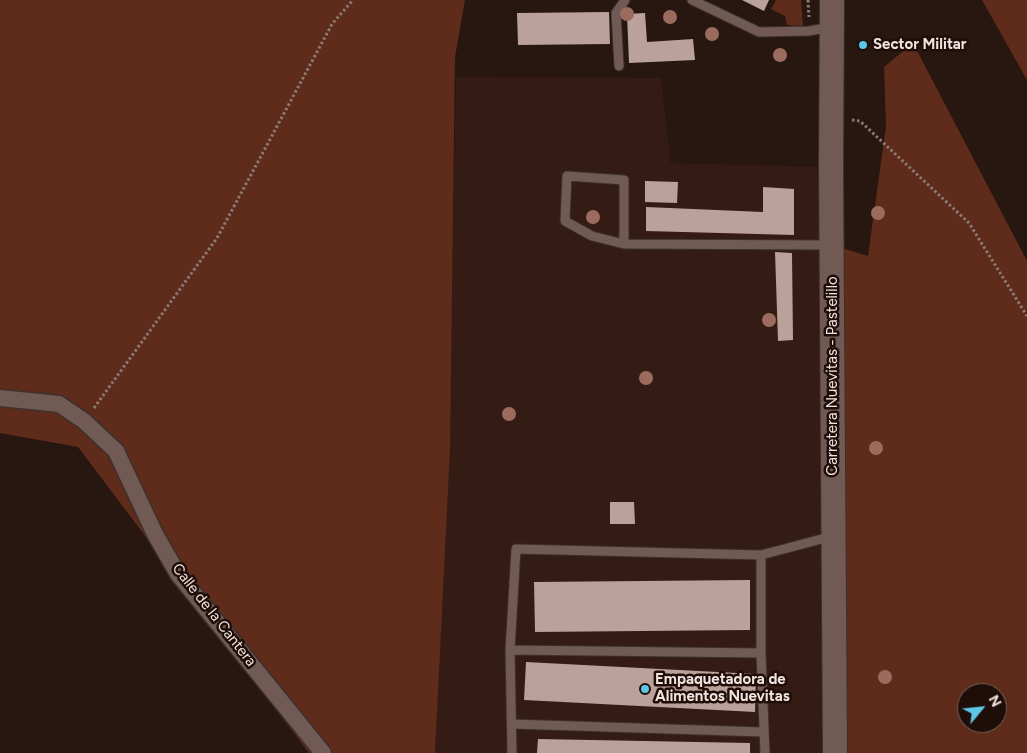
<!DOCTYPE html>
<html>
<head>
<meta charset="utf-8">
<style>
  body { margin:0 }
  #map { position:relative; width:1027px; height:753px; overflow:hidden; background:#281610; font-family:Figtree,sans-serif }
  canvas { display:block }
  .north { position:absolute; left:957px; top:683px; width:50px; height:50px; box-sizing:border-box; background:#1e0d08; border:1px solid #72635e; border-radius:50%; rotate:62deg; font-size:14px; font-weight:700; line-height:20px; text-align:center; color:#f1e3df }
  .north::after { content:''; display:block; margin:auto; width:18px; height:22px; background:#5dc7e8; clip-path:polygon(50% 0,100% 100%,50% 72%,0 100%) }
</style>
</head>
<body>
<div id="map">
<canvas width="1027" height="753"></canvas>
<div class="north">N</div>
</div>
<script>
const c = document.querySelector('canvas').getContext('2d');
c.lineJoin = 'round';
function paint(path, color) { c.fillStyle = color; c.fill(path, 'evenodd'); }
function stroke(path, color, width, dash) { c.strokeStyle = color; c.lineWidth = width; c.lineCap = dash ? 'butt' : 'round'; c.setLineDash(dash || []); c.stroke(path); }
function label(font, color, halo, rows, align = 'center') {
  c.font = font + ' Figtree,sans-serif'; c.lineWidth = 5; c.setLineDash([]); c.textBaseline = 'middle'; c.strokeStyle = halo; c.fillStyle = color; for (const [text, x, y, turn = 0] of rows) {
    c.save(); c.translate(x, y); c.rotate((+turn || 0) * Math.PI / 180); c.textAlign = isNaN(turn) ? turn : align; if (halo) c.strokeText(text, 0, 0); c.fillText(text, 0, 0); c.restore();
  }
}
paint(new Path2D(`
  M456 77 661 78 671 163 831 167 834 753H435L450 343Z`), '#341b13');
paint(new Path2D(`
  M0 0H465L455 57 450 450 435 753H309L78 447 0 433Z
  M776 0H801L803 26 787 25 785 16 771 9Z
  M982 0H1027V80Z
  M913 43 1027 261V753H834L832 245 868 256 886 126 884 67ZM967 693H997V723H967Z`), '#5f2b1a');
paint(new Path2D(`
  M742 0H769L764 11Z
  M609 12 610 44 518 45 517 13Z
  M645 13 647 42 693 39 695 60 629 63 627 14Z
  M645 181 678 182 677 203 645 202Z
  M763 187 794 189V235L646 231V207L763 212Z
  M775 252 792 253 793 340 778 341Z
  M610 502H634L635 524H610Z
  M750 580V630L535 632 534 582Z
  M526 662 756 674 755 712 524 700Z
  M538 739 750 743V753H537Z`), '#baa199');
const lane = new Path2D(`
  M692 0 759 32 809 31 831 27
  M619 66 616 13 625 0
  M624 244V180L567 176 565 221 592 236 624 244 832 245
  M761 555V653L765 753
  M510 650 761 653
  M512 724 763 732
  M512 753 510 650 516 549 761 555 833 536`);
const street = new Path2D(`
  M0 398 59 404 84 421 116 451 155 534 178 574 323 753`);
const secondary = new Path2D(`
  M832 0 831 167 835 753`);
stroke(lane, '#3d302d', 11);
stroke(street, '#3d302d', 19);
stroke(secondary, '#3d302d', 26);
stroke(new Path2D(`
  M808 0 809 17
  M852 120 860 121 969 223 1027 316
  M94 408 217 238 332 24 353 0`), '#8b7b76', 3, [2.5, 2.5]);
stroke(lane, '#705a53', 9);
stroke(street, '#705a53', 16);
stroke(secondary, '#705a53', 24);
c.fillStyle = '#9b6c5d';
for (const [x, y] of [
  [627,14],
  [670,17],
  [712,34],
  [780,55],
  [878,213],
  [593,217],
  [769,320],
  [646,378],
  [509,414],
  [876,448],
  [885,677]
]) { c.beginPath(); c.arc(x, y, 7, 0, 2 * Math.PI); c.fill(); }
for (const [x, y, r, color] of [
  [863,45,5,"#5dc7e8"],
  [645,689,5,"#5dc7e8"]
]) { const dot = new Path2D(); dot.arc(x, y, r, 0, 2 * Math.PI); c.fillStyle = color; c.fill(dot); stroke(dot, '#1e0d08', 2); }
label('bold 15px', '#f1e3df', '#1e0d08', [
  ["Sector Militar",873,45],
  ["Empaquetadora de",655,680],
  ["Alimentos Nuevitas",655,697]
], 'left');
label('15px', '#f1e3df', '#1e0d08', [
  ["Carretera Nuevitas - Pastelillo",833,376,-90],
  ["Calle de la Cantera",214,615,52]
]);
</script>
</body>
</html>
